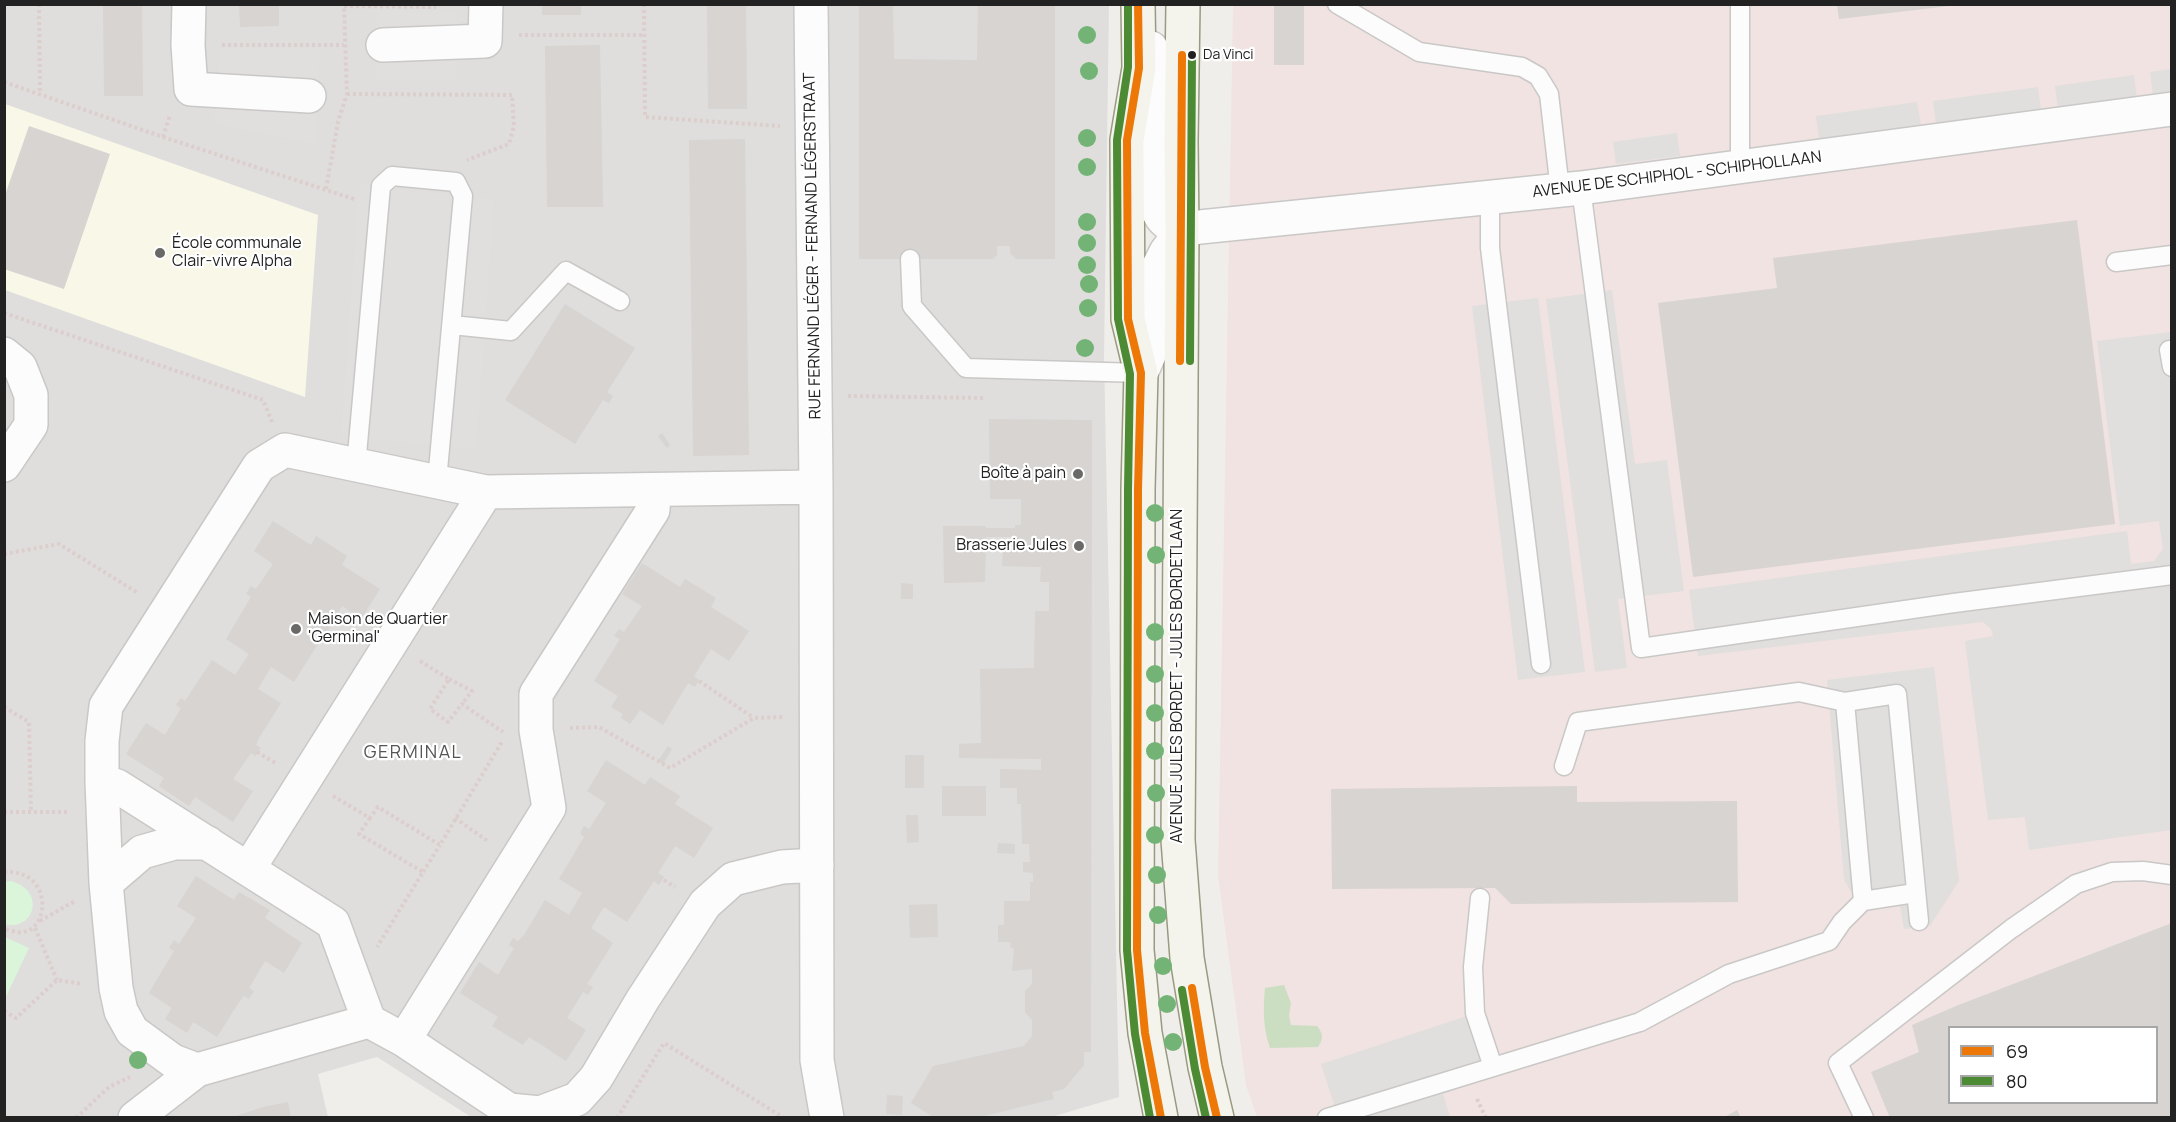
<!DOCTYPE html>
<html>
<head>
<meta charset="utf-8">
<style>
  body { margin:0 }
  #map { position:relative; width:2176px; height:1122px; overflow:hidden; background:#f0eeeb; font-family:Manrope,sans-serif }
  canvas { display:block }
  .frame { position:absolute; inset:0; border:6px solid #222; pointer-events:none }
  .legend { position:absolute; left:1948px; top:1026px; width:210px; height:78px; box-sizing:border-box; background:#fff; border:2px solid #a7a7a7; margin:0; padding:8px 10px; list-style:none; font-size:18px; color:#222 }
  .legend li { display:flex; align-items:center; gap:12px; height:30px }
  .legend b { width:30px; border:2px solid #a7a7a7 }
</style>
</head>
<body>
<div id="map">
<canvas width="2176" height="1122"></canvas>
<div class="frame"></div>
<ul class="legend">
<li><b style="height:8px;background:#ed7807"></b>69</li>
<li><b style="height:8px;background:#4c8b33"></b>80</li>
</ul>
</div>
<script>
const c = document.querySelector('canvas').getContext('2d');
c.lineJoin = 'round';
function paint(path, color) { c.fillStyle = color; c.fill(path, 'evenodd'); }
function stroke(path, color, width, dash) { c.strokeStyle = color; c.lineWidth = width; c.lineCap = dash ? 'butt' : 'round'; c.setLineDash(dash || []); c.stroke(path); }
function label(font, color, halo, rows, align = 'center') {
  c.font = font + ' Manrope,sans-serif'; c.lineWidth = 4.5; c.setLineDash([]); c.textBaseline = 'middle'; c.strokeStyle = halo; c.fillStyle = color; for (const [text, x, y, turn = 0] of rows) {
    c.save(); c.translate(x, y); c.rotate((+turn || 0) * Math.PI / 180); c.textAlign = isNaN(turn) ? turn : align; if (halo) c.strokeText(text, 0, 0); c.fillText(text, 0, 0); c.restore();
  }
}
paint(new Path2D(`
  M5 5H1109L1104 357 1119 1097 1048 1118 471 1117 377 1057 318 1074 328 1117 5 1118Z`), '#dfdedc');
paint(new Path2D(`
  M1233 5H2171V1117H1257L1246 1085 1218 876ZM1950 1028H2156V1102H1950Z`), '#f1e3e1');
paint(new Path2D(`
  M5 104 318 215 305 397 5 290Z`), '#f8f7e8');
paint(new Path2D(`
  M1284 985 1291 1003 1289 1016 1291 1025 1317 1026C1323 1034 1324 1038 1318 1047L1270 1048C1263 1028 1263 1009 1265 988Z`), '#cbdec1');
paint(new Path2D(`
  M11 881C47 891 34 932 4 924L5 882Z
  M5 937 29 948 5 999Z`), '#daf5da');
paint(new Path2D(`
  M376 10 457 11 456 81H376Z
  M320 48 315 144 214 124 220 49Z
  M2171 69V94L2153 96 2150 72Z
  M2134 75 2137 99 2058 110 2055 86Z
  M2038 87 2041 110 1936 124 1933 101Z
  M1917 102 1921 125 1819 139 1816 116Z
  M1677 133 1680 156 1616 164 1613 142Z
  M359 184 494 200 476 449 341 436Z
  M1612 290 1635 464 1667 460 1684 591 1618 599 1627 668 1595 672 1546 299Z
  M1538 298 1585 672 1518 680 1472 306Z
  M2171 332V830L2029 850 2025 817 1988 820 1965 641 1993 636 1991 629 1983 622 1698 656 1689 590 2127 531 2131 564 2154 561 2163 549 2159 521 2120 526 2097 341Z
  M1934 667 1959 881 1930 926 1904 929 1900 906 1862 909 1844 880 1827 680Z
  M1470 1015 1490 1078 1443 1094 1450 1117H1338L1321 1064Z`), '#e0dfde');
paint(new Path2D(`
  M239 4H279V26L240 27Z
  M542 4H581V15H542Z
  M707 4H746L747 109H708Z
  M859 4H893L894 59 977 60 978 4H1055V259H1016L1010 253V246H997V255L993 259H859Z
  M1274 4H1304V65H1274Z
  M1837 4H1948L1949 6 1839 19Z
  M103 5H142L143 96H104Z
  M600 45 603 207H547L545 46Z
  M29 126 110 154 64 289 4 269V198Z
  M745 139 749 455 693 456 689 140Z
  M2077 220 2115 524 1693 577 1658 303 1777 288 1773 258Z
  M565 304 635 348 607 392 613 396 609 403 603 400 575 444 505 400Z
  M989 419 1092 420 1091 1052H1084V1065L1064 1089 1052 1092 1054 1099 976 1118H935L911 1103 933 1066 1024 1046 1032 1036V1020L1025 1012V991L1032 984V969L1012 971 1014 948H1011L1010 942H998V925H1004V901H1030V882H1033V873L1023 872V862H1030L1029 844H1022L1021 804H1017V788H1000V769L1041 770V759L959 758V744L981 743 980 669 1034 668 1035 611H1049V582H1040L1041 567 1002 566 1003 545 1016 544 1015 537H986L985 582 944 583 943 526H986V528H1015V525H1021V499H990Z
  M662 433 670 445 667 448 658 436Z
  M273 521 311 545 316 536 347 556 342 565 380 589 361 619 342 606 326 634 331 636 325 644 321 641 316 647 294 682 271 667 258 689 281 703 259 738 256 745 261 748 255 756 251 753 233 779 253 791 233 822 195 797 189 806 159 786 164 778 126 754 146 723 165 735 181 708 176 705 181 698 185 701 212 660 235 675 249 654 226 639 251 597 246 594 251 586 256 589 273 564 254 551Z
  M642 563 680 587 685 579 716 598 711 607 749 631 729 661 711 649 694 676 699 680 695 687 688 683 663 725 640 710 630 724 621 718 623 714 611 707 618 696 594 681 620 639 614 636 619 629 624 632 642 606 622 594Z
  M901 583 913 584V599H901Z
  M668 746 672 749 663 764 658 761Z
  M905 755H924V788H905Z
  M606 760 645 785 650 777 680 796 675 804 713 828 694 858 675 846 658 873 664 877 659 885 654 881 627 922 604 907 591 928 613 943 587 984 593 987 588 995 583 992 567 1018 586 1030 566 1061 529 1037 523 1045 492 1026 498 1017 460 993 479 962 498 975 514 948 509 945 513 938 518 941 524 935 545 900 569 915 582 893 559 879 584 837 580 833 584 826 589 829 606 803 587 791Z
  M942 786H986V816H942Z
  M1577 786V802L1737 801 1738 902 1511 904 1495 888 1332 889 1331 789Z
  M906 815H918L919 842 907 843Z
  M998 843 1015 844V854L997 853Z
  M196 876 234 900 239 892 270 910 265 918 302 943 284 973 265 961 249 988 254 991 249 999 244 996 239 1002 217 1037 193 1022 187 1033 165 1019 172 1008 149 993 174 951 169 948 174 940 179 944 196 918 177 906Z
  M937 904 938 937 910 938 909 905Z
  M2172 923V1118H1890L1871 1072 1919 1052 1912 1025 1956 1006ZM1950 1028H2156V1102H1950Z
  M887 1095 903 1096 902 1115 886 1114Z
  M288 1102 291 1118H230L263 1107Z
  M1737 1110 1741 1118H1723Z`), '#d7d4d2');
const lane = new Path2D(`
  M1337 4 1419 52 1522 67 1538 76 1549 94 1560 190
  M1740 4V168
  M1581 188 1641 648 1954 603 2172 575
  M1490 199V248L1541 664
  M910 259 912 306 966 368 1141 373
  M2116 262 2172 255
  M452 325 511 331 566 271 620 301
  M2172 350H2169L2172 367
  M356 466 381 186 392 176 456 182 463 196 437 481
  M1564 766 1578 722 1799 692 1845 702 1897 694 1919 921
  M1480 898 1473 967 1475 1013 1493 1067
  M1863 901 1915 893
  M1327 1118 1640 1022 1729 974 1829 941 1842 922 1863 901 1845 702
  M1864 1118 1838 1063 2011 929 2076 884 2112 872 2143 871 2172 875`);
const street = new Path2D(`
  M189 4 188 45 191 89 309 96
  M811 4 816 487 817 1060 827 1118
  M383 45 485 41 486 4
  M1151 48C1154 86 1143 187 1160 215 1165 224 1174 228 1182 231
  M1182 231 1200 227 1581 188 2172 109
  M4 354 20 367 31 395V425L4 465
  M1141 373 1149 355 1150 299 1153 277 1166 252 1182 231
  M102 781V741L106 706 259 466 285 450 486 492 816 487
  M249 868 486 492
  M106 883 142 852 174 843H208
  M404 1040 549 808 536 730V694L653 510 654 490
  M197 1070 173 1061 132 1031 121 1011 116 988 106 883 102 781 117 786 333 923 369 1021
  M135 1118 197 1070 369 1021 404 1040 509 1110 540 1113 577 1099 596 1078 643 999 705 904 733 879 782 867 817 865`);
const secondary = new Path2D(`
  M1138 4 1139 68 1127 140 1128 319 1141 373 1138 489 1137 950 1145 1033 1161 1118
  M1183 4 1181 141 1182 231 1178 840 1187 958 1205 1067 1217 1118`);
stroke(lane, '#c9c8c7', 21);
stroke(street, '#c9c8c7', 36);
stroke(secondary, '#999a82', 36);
stroke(new Path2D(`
  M39 4 40 94
  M644 4 645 117 780 126
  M344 6 436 7
  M519 35H644
  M222 45H344
  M4 82 163 137 354 199
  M347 94 512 95 514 126 509 144 467 160
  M163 137 170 115
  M326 189 338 122 347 94 344 4
  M4 313 263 400 272 422
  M848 396 984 398
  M4 554 59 544 138 593
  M420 661 449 679 430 709 448 722 462 704 503 732
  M449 679 472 691 462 704
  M699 681 754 718
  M4 707 29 722 31 811
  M570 728 599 727 670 768 754 718 784 717
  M257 752 277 764
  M333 796 370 818 378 807 440 845 503 740
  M4 812H70
  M370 818 359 834 423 872 377 947
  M455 818 489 842
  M4 872C52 869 51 928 23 932 18 933 10 930 4 929
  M423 872 440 845
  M664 880 675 887
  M40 921 75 901
  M35 928 57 980
  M4 1011 16 1018 57 980 82 984
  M1477 1099 1486 1118
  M76 1118 109 1087 130 1077
  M617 1118 664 1043 784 1118`), '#dccecd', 4, [3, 3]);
stroke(lane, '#fdfcfc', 18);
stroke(street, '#fdfcfc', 33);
stroke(secondary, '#f4f4ed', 33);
stroke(new Path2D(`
  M1138 4 1139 68 1127 140 1128 319 1141 373 1138 489 1137 950 1145 1033 1161 1118
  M1180 361 1182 55
  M1192 988 1205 1067 1217 1118`), '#ed7807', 8);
stroke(new Path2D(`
  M1128 4V67L1117 140 1118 319 1130 374 1128 489 1127 950 1135 1034 1150 1118
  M1190 361 1192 55
  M1182 990 1195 1069 1206 1118`), '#4c8b33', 8);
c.fillStyle = '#73b476';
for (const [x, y] of [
  [1087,35],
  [1089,71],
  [1087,138],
  [1087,167],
  [1087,222],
  [1087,243],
  [1087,265],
  [1089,284],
  [1088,308],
  [1085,348],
  [1155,513],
  [1156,555],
  [1155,632],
  [1155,674],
  [1155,713],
  [1155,751],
  [1156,793],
  [1155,835],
  [1157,875],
  [1158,915],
  [1163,966],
  [1167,1004],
  [1173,1042],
  [138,1060]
]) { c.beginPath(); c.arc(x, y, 9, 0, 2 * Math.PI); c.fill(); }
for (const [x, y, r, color] of [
  [1192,55,5,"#222"],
  [160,253,6,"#6a6968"],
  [1078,474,6,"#6a6968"],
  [1079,546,6,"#6a6968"],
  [296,629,6,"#6a6968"]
]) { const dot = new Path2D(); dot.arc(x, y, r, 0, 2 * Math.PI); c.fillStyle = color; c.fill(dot); stroke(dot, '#fff', 2); }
label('14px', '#222', '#fff', [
  ["Da Vinci",1203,55]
], 'left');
label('16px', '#222', '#fff', [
  ["AVENUE DE SCHIPHOL - SCHIPHOLLAAN",1677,175,-7],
  ["RUE FERNAND LÉGER - FERNAND LÉGERSTRAAT",813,246,-91],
  ["AVENUE JULES BORDET - JULES BORDETLAAN",1178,676,-90]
]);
label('16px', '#222', '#fff', [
  ["École communale",172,244],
  ["Clair-vivre Alpha",172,262],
  ["Boîte à pain",1066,474,"right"],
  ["Brasserie Jules",1067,546,"right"],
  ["Maison de Quartier",308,620],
  ["'Germinal'",308,638]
], 'left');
c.letterSpacing = '1.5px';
label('18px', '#555', '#fff', [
  ["GERMINAL",413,753]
]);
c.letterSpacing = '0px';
</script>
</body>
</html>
